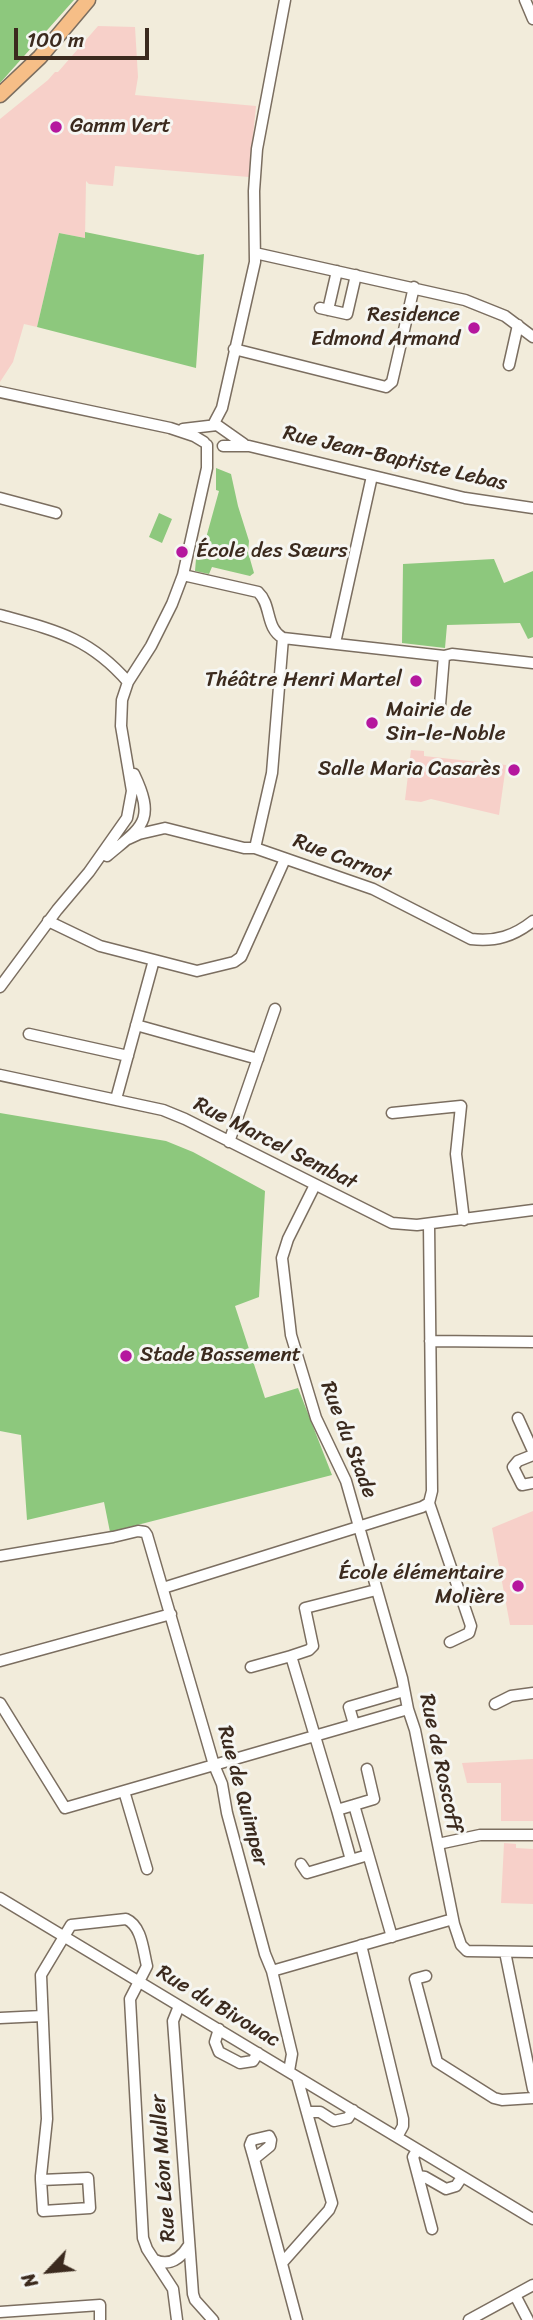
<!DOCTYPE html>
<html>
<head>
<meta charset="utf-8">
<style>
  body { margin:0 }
  #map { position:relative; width:533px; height:2320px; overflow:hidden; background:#f2ecdb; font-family:Sriracha,sans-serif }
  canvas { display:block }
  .north { position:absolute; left:14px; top:2236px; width:70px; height:70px; -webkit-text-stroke:5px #f6f6f2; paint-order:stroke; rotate:244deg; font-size:19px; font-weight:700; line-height:28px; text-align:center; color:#3b2a1e }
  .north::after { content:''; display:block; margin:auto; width:24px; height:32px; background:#3b2a1e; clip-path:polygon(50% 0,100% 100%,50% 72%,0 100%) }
  .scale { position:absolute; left:14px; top:28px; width:135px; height:32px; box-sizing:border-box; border:4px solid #3b2a1e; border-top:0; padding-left:9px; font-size:21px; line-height:24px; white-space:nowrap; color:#3b2a1e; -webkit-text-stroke:5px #f6f6f2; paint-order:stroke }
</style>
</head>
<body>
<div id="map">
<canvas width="533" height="2320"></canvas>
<div class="north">N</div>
<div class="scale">100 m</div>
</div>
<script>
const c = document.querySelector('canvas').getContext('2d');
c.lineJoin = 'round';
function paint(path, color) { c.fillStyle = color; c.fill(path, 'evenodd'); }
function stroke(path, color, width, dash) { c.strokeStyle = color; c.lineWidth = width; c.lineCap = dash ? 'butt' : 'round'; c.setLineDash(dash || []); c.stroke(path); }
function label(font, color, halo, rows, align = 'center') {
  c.font = font + ' Sriracha,sans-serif'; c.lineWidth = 6; c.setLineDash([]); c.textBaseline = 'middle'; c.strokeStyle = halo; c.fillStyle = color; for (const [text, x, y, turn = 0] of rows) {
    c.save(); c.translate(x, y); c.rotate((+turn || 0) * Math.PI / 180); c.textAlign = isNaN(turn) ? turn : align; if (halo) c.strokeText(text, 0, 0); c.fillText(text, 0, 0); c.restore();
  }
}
paint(new Path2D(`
  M98 26 135 27 138 77 135 95 256 106 249 177 115 166 113 186 89 184 86 181 85 238 59 233 37 327 24 324 13 362 0 382V119L48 80 55 72H58Z
  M411 750 424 751V756L506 765 499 815 431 799 421 802 405 800Z
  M533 1511V1625H510L492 1528Z
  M533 1759V1821H501V1783H467L462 1763Z
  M504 1843 516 1844V1848L533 1849V1904L501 1903Z`), '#f7d0c9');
paint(new Path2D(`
  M0 0H74L0 83Z
  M85 232 198 255 204 254 196 368 37 327 59 233 85 238Z
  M216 468 231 474 238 506 249 541 248 552 254 573 250 576 212 567 209 574 195 571 196 559 206 538 219 491 216 490Z
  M159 513 172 519 162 543 149 537Z
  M494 559 504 583 533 571V637L528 639 520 623 447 625 445 648 402 643 403 564Z
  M0 1113 166 1141 193 1152 265 1191 259 1297 235 1306 265 1398 298 1388 332 1475 110 1532 104 1502 27 1520 21 1435 0 1431Z`), '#8dc87d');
const minor = new Path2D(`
  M525 0 533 19
  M255 253 465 300 505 316 533 337
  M320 308 347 314 356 275
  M328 310 337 271
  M234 349 386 387 392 382 414 287
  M509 365 518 325
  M0 392 170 428 194 436 204 442
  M213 425 222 408 255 262 254 191 257 149 285 0
  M183 429 217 425 244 444
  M223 446H249L465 498 533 508
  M0 498 56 513
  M183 575 258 592C272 605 265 628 283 638L444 656 440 705
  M0 615C54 630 89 637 128 682
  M335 643 372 476
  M444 656 452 654 533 663
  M128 839 139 834 165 828 244 848H255L373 889 471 939C496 942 514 936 533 921
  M255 848 272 773 283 638
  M107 856C141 827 157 822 134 774
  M48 921 100 946 197 971 234 962 241 957 285 859
  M0 987 57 910 89 872 127 818 132 791 121 726 122 700 128 682 151 646 172 604 183 575 207 468V445
  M136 1025 258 1059
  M29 1034 128 1056
  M0 1075 163 1110 185 1119 392 1223 417 1225 533 1210
  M116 1099 154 960
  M392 1113 461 1106 456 1154 464 1220
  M229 1142 275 1009
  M315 1185 288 1239 282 1258 291 1335 316 1418 346 1481 402 1678 408 1709 415 1730 454 1924 461 1945 467 1951 533 1952
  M429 1224 432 1491 429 1503 471 1626 469 1633 450 1642
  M430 1341 533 1342
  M518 1418 533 1451
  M533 1455 518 1461 513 1467 522 1485 533 1483
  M0 1556 113 1537 138 1531 145 1532 147 1535 214 1765 222 1784 227 1813 265 1954 272 1971 292 2054 289 2071
  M163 1588 422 1507 429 1503
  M376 1590 305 1608 313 1646 309 1650 291 1656 337 1810 354 1805 392 1937
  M0 1661 171 1614
  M251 1667 291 1656
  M0 1703 65 1808 408 1709
  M495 1704 511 1696 533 1693
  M354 1724 349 1707 404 1691
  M124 1791 147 1869
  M354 1805 374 1799 367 1769
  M337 1810 351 1860
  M438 1844 480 1835H533
  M301 1864 307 1873 368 1855
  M0 1898 533 2219
  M361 1945 403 2119V2126L397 2137
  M505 1952 533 2089
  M272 1971 453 1919
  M426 1976 415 1979 437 2062 494 2098 502 2100 533 2098
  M179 2006 173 2021 193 2294 195 2300 213 2320
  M0 2018 42 2016
  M219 2029 215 2042 219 2052 240 2063 253 2061 258 2053
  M307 2112H320L334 2121 348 2118 353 2110
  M417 2150 413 2157 432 2229
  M254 2159 270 2146 271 2140 269 2136 252 2140 250 2145 254 2159 297 2320
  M418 2176 425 2177 446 2189 456 2186 462 2177
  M41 2180 88 2178 90 2208 43 2211 41 2180V2176L47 2119 41 1975 71 1925 126 1919C142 1926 143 1950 147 1966L130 1999 143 2238 147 2249 173 2289 177 2320
  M155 2260C170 2267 181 2258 189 2245
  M282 2263 329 2210 332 2203 297 2077
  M515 2295 528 2320
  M0 2312 100 2305V2320
  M469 2320 533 2285`);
const major = new Path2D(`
  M0 95 40 57 88 0`);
stroke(minor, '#7b6e60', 13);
stroke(major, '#7b6e60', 17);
stroke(minor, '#fff', 10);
stroke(major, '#f6be87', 14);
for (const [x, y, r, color] of [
  [56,127,7,"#b5179e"],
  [474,328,7,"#b5179e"],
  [182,552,7,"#b5179e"],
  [416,681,7,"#b5179e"],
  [372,723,7,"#b5179e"],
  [514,770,7,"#b5179e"],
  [126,1356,7,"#b5179e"],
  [518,1586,7,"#b5179e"]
]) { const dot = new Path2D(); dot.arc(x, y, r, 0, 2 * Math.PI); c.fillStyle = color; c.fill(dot); stroke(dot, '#f6f6f2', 2.5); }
label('21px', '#3b2a1e', '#f6f6f2', [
  ["Gamm Vert",70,127],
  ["Residence",460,316,"right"],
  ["Edmond Armand",460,340,"right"],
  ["École des Sœurs",196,552],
  ["Théâtre Henri Martel",402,681,"right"],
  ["Mairie de",386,711],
  ["Sin-le-Noble",386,735],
  ["Salle Maria Casarès",500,770,"right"],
  ["Stade Bassement",140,1356],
  ["École élémentaire",504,1574,"right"],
  ["Molière",504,1598,"right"]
], 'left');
label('21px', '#3b2a1e', '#f6f6f2', [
  ["Rue Jean-Baptiste Lebas",395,459,13],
  ["Rue Carnot",342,859,21],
  ["Rue Marcel Sembat",275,1144,27],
  ["Rue du Stade",348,1440,69],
  ["Rue de Roscoff",440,1763,78],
  ["Rue de Quimper",242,1796,75],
  ["Rue du Bivouac",218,2007,31],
  ["Rue Léon Muller",164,2168,-94]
]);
</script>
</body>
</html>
